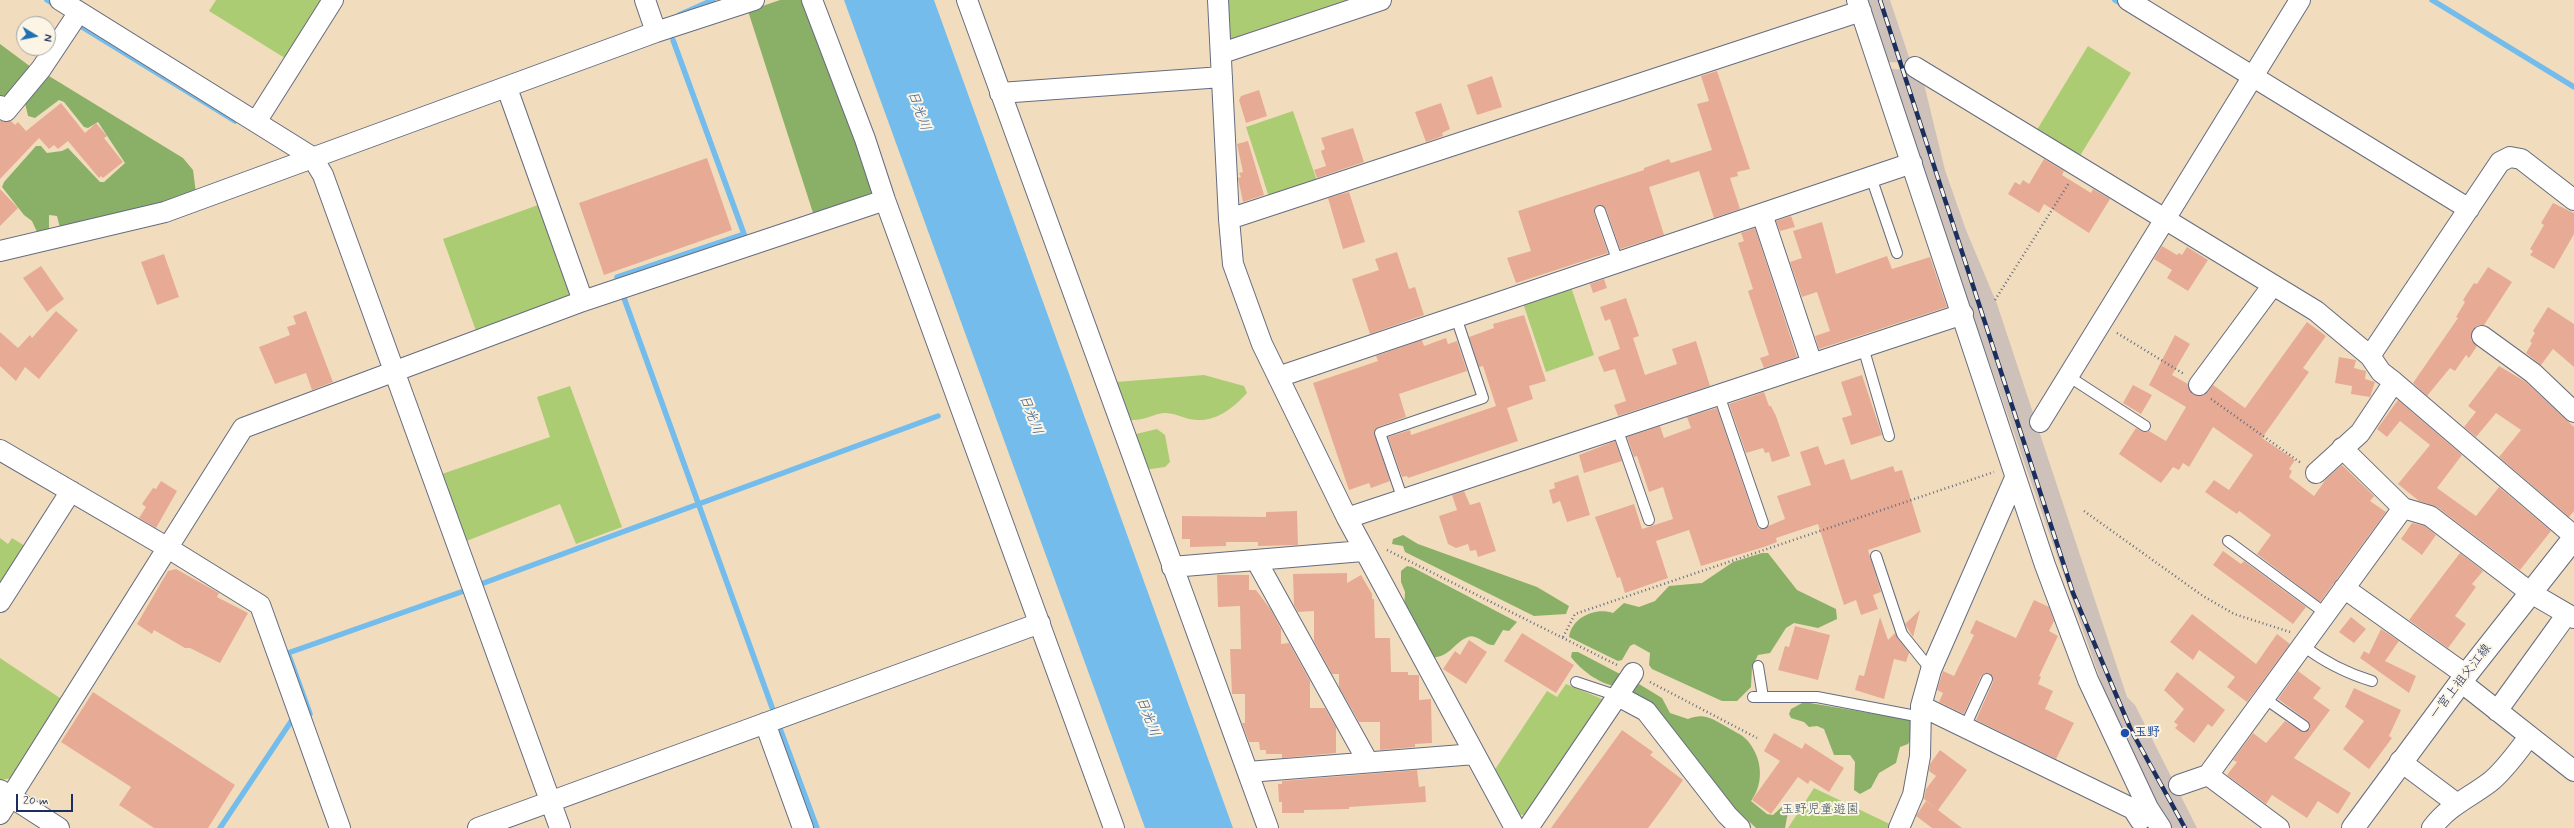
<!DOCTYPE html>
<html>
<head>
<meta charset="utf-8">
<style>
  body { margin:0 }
  #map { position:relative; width:2574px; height:828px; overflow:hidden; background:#f1ddbd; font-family:Mynerve,sans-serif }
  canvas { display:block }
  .north { position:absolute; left:16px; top:16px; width:40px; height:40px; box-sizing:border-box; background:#fcf5e5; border:1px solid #a2a6af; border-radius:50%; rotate:100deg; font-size:11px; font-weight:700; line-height:16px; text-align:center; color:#1b2f5e }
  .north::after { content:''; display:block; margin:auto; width:14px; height:18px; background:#1f6fb2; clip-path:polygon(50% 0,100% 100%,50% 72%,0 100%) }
  .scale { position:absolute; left:16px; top:794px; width:57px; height:18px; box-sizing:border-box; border:2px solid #1b2f5e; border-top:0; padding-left:5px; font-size:12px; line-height:14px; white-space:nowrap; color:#1b2f5e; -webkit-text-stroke:3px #fcf5e5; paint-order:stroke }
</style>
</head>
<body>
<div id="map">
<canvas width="2574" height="828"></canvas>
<div class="north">N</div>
<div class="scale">20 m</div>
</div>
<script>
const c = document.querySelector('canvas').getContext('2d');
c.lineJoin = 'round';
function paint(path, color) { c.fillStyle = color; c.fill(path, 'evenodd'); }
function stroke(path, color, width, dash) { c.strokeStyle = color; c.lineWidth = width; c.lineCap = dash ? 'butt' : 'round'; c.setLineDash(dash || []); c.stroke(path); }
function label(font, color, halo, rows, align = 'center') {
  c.font = font + ' Mynerve,"Klee One",sans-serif'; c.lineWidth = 4; c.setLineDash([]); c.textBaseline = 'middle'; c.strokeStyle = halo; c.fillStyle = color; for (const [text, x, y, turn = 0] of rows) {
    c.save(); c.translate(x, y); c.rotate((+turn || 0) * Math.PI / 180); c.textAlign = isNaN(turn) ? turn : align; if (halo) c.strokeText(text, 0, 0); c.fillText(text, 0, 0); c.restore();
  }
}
paint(new Path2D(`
  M1867 0H1890L1911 63 1888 62Z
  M1892 69 1913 70 1923 80 1945 170 1966 230 1997 304 2127 697 2135 705 2197 828H2167L2113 716 1888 73Z`), '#cec1ba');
paint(new Path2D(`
  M216 0H326L288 60 209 11Z
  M1223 0H1361L1231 45Z
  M2088 46 2131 73 2078 159 2035 133Z
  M1293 111 1318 184 1270 200 1246 127Z
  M541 204 571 295 476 331 443 239Z
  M1570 284 1594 355 1546 372 1522 300Z
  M1204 375 1244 386 1247 393C1231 410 1214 424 1189 419 1182 417 1173 413 1165 413 1151 414 1146 421 1130 420L1116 382Z
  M570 386 622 527 576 544 560 504 464 542 439 475 550 437 537 397Z
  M1157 429 1165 435 1170 462 1165 467 1144 470 1134 441 1136 434Z
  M0 538 8 544 12 538 25 546 0 585Z
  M0 658 63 700 13 778 0 780Z
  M1566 684 1607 701 1530 814 1520 815 1494 771 1547 691 1557 697Z
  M1814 788 1894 826 1893 828H1788Z`), '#accc74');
paint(new Path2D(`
  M780 0H809L876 181 871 193 814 216 748 11Z
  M0 44 31 67 5 98 0 99Z
  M49 76 183 158 193 170 196 193 165 203 60 228 57 216 49 215V230L37 232 32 221 24 215 2 187 4 182 36 146H41L47 153 62 151 68 148 100 182H104L125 163 98 122 88 128 84 127 64 102 59 100 35 118 28 116 25 103Z
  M1403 535 1418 544 1537 587 1569 606 1566 614 1534 616 1405 552 1403 546 1392 544 1393 539Z
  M1762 553H1768L1797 590 1836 609 1837 619 1818 628 1794 623 1786 628 1770 653 1758 655 1752 667 1751 687 1737 701H1722L1652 669 1649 665 1650 653 1634 644 1630 646 1622 660 1618 661 1569 637C1572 617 1596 607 1613 613L1624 603 1639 607 1655 601 1669 586 1702 583 1733 562Z
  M1407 566 1412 567 1517 622 1509 631 1503 630 1494 645C1485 646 1477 633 1468 637 1453 643 1451 657 1430 658L1404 610 1405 592 1401 582V571Z
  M1572 652H1578L1620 674 1616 686C1599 684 1581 670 1571 657Z
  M1639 684 1662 698 1670 713 1688 719C1704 712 1713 719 1727 727 1733 731 1741 734 1746 739 1762 756 1765 782 1751 801L1767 814 1773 815 1785 804 1789 807 1785 828H1756C1748 820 1740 813 1732 805 1700 768 1677 722 1633 698V689Z
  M1804 702 1911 720 1913 735 1908 744 1900 747 1896 763 1879 773 1871 788 1860 794 1854 790 1855 762 1850 755H1834L1824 729 1817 726 1809 727 1804 722 1791 718 1789 714 1791 709Z`), '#89b066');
paint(new Path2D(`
  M844 0H934L1233 828H1145Z`), '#74bcec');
stroke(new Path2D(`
  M47 0 57 6
  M2115 0 2125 6
  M2432 0 2574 87
  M679 15 713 0
  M82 27 235 121
  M618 283 617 277 744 234 673 40
  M624 298 773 710
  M481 584 938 416
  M310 714 288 653 461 592
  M779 726 817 828
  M220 828 292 720`), '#74bcec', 5.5);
paint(new Path2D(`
  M1717 71 1750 169 1737 172 1738 176 1730 178 1740 209 1714 218 1699 171 1649 187 1664 235 1620 249 1606 209 1598 205 1595 207 1594 213 1608 253 1516 283 1507 258 1531 251 1518 211 1644 170V168L1669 159 1671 163 1712 150 1697 104 1709 101 1701 76Z
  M1492 76 1502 107 1477 115 1467 85Z
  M1259 90 1267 116 1246 123 1239 100 1241 96Z
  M61 103 85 133 96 123 107 136 104 138 123 162 103 178 101 176 99 178 68 141 58 149 54 145 49 149 39 138 0 179V121H11L15 125 18 122 26 131Z
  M1441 103 1450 129 1442 133 1443 136 1426 142 1415 112Z
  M1353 128 1364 162 1317 178 1314 170 1326 166 1321 151 1325 149 1321 138Z
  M1248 141 1264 195 1243 202 1238 178 1241 177 1239 173 1243 172 1237 144Z
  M707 158 732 230 604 275 579 203Z
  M2044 159 2064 171 2062 175 2091 193 2093 189 2110 199 2089 233 2044 204 2039 213 2008 194 2015 182 2020 185 2023 180 2029 184Z
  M0 189 18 208 0 226Z
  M1349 192 1365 242 1343 249 1328 198Z
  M2553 203 2574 213V234L2554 269 2530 255 2533 251 2530 249 2544 225 2541 223Z
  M1791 216 1795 227 1780 231 1776 221Z
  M1822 222 1836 274 1887 256 1892 269 1930 257 1947 307 1819 349 1815 336 1830 331 1817 292 1802 297 1790 262 1802 258 1793 231Z
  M1755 228 1797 357 1764 368 1760 358 1769 355 1748 291 1753 289 1738 243 1744 241 1741 233Z
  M2162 246 2177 255 2179 253 2182 255 2187 247 2208 260 2188 291 2167 278 2172 270 2154 259Z
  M1397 252 1409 289 1415 287 1424 315 1370 334 1352 279 1379 270 1375 259Z
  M164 254 179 297 157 305 141 262Z
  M41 266 64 299 47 312 23 278Z
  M2488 267 2512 282 2484 325H2478L2473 330 2471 340 2477 346 2469 358 2466 355 2455 371 2450 368 2427 396 2413 383 2458 318 2456 317 2465 302 2463 300 2474 283 2477 284Z
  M1604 279 1607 288 1593 293 1590 284Z
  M1626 298 1639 336 1633 338 1645 375 1677 364 1672 349 1696 341 1710 386 1618 416 1614 405 1626 401 1615 369 1604 372 1598 357 1620 349 1610 319 1605 321 1600 307Z
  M2548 307 2574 324V367L2553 349 2541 365 2526 353 2532 343 2530 341 2535 333 2533 331Z
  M56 311 78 330 39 379 25 367 16 381 0 366V332L18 348 30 335 32 338Z
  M306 311 333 382 312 390 306 373 275 384 259 347 290 335 287 327 296 324 293 316Z
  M1524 315 1546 381 1529 386 1533 399 1507 408 1518 441 1408 478 1407 476 1402 477 1388 437 1410 430 1411 435 1496 406 1483 366 1479 367 1469 337 1494 328 1493 324Z
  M2307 322 2326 336 2303 368 2309 372 2262 438 2295 460 2289 469 2292 471 2289 477 2314 496 2326 479 2342 465 2374 496 2370 501 2386 512 2320 602 2257 554 2271 535 2239 511 2237 514 2205 492 2214 480 2229 490 2253 455 2213 427 2189 467 2183 463 2179 470 2173 467 2161 483 2119 454 2136 428 2144 432 2149 431 2166 441 2186 407 2149 385 2175 335 2190 344 2172 375 2188 384 2192 394 2204 395 2213 385 2245 408Z
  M1446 338 1448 344 1457 341 1467 371 1399 394 1406 417 1378 427 1374 432 1390 481 1371 488 1369 483 1349 490 1313 383 1378 361 1376 356 1422 340 1424 346Z
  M2339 357 2356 360 2354 368 2366 371 2365 379 2375 382 2370 397 2351 394 2352 386 2335 383Z
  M2499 366 2526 382 2574 427V511L2569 517 2499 457 2521 430 2496 413 2476 437 2464 427 2476 412 2468 406Z
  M1862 375 1882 435 1851 445 1842 418 1852 415 1841 382Z
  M2133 385 2152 395 2141 414 2123 403Z
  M1764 392 1769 406H1771L1776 416 1790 456 1772 462 1769 452 1765 453 1763 448 1746 453 1729 404Z
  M2398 400 2462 455 2437 488 2476 516 2499 487 2551 531 2520 570 2437 507 2419 501 2398 484 2430 445 2400 421 2387 437 2377 429Z
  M1717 408 1758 528 1761 529 1785 519 1777 496 1811 485 1800 452 1818 446 1825 465 1844 459 1851 480 1893 466 1895 472 1902 470 1921 532 1868 550 1881 592 1873 595 1878 609 1861 615 1856 600 1844 605 1818 524 1776 538 1777 542 1764 547 1701 566 1689 530 1656 541 1668 578 1625 593 1620 577 1617 578 1595 517 1634 504 1642 529 1673 519 1663 487 1649 492 1637 456 1634 457 1627 437 1660 426 1664 438 1691 428 1687 417Z
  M1615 441 1622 461 1584 473 1579 455Z
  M1578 475 1590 515 1567 522 1560 501 1553 504 1549 490 1555 488 1554 483Z
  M161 481 177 491 156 528 139 518 146 507 142 504 153 488 156 489Z
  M1464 491 1470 505 1480 502 1496 551 1478 557 1476 550 1470 551 1468 544 1456 548 1448 544 1439 516 1457 510 1452 495Z
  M1297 511 1298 545 1258 546V542H1226V546L1190 547V539H1182V516L1266 517V512Z
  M2412 523 2425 526 2436 535 2422 555 2401 539Z
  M2223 551 2241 564 2244 561 2306 607 2293 624 2213 565Z
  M2460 553 2483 571 2472 584 2476 587 2455 616 2466 624 2448 648 2409 620Z
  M176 569 219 593 217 597 248 613 220 663 190 648H185L154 630 152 634 137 624 168 571Z
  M1347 573V583L1361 575 1372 594V599H1374L1375 638H1390L1391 672H1408V675H1419V700L1431 699 1432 743 1415 744V747L1380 750V722H1359L1339 687V674H1332L1314 641V611L1298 612 1294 605 1293 574Z
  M1217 575H1249V590H1256L1271 610 1281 629V644L1289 643 1310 681V708H1325L1336 727V753L1282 758V754H1266V750H1260L1259 742H1249L1242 723H1245V694H1232L1230 649H1241L1240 606 1218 607Z
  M2034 600 2049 607 2054 621 2049 631 2058 636 2039 676 2041 677 2038 684 2053 691 2045 709 2074 723 2056 759 1976 720 1993 682 1990 673H1986L1981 676 1964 714 1939 702 1943 693 1937 690 1943 671 1954 676 1974 635 1970 633 1976 620 2016 638Z
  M1920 610 1913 637 1905 624Z
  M2192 614 2256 664 2277 634 2290 644 2247 702 2227 687 2235 677 2199 650 2193 660 2170 642Z
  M1880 617 1888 640 1895 633 1909 653 1906 662 1894 659 1884 699 1855 690 1859 675 1864 676Z
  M2351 617 2366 629 2354 643 2339 632Z
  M1795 626 1830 635 1818 680 1778 670 1785 646 1789 647Z
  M2381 629 2399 641 2385 661 2416 676 2409 693 2360 658 2364 651 2369 654Z
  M1522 633 1574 665 1556 693 1504 661Z
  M1469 640 1487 652 1466 684 1443 669 1455 651 1460 655Z
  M2298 671 2321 688 2313 698 2330 710 2294 758 2351 793 2338 814 2318 801 2307 818 2272 795 2266 804 2227 775 2237 762 2233 760 2253 733 2266 743 2285 721 2303 732 2310 729 2308 721 2278 699Z
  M2177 672 2225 710 2212 727 2208 724 2194 743 2175 728 2178 725 2174 722 2184 709 2164 690Z
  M2354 688 2401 710 2389 736 2392 738 2369 769 2343 749 2364 721 2345 707Z
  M93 692 235 785 208 828H154L119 805 131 787 61 742Z
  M1622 730 1653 752 1650 755 1683 780 1666 804 1648 828H1551Z
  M1774 733 1802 749 1805 743 1844 768 1829 792 1810 780 1808 784 1798 777 1771 814 1752 800 1780 761 1764 751Z
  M1940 750 1967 770 1938 810 1924 799 1926 789 1936 776 1929 771 1930 764Z
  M1417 770 1419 787 1425 786 1426 802 1349 807V809L1304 810V813H1282V802H1279L1278 784H1282V781Z
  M1926 801 1962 828H1932L1916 816Z`), '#e7ab95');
const lane = new Path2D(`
  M1871 177 1897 253
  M1600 211 1618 262
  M1863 347 1889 436
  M2068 376 2145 426
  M1719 395 1763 523
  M1617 428 1649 520
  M1403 500 1380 433 1483 398 1456 317
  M2228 541 2325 613
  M1876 556 1902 634 1931 670
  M2302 645C2324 662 2346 673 2372 681
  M1758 666 1763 697
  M1576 682 1618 696
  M1753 697H1817L1921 717
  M2264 698 2304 726
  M1965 727 1987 679`);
const street = new Path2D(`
  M60 0 312 157 323 175 560 828
  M645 0 656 32
  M812 0 865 139 885 200 1114 828
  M967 0 1268 828
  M1218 0 1229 219 1233 264 1262 344 1347 518 1515 828
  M1857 0 2045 565 2088 680 2148 808 2161 828
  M2128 0 2469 209
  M1222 53 1381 0
  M1915 67 2316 311 2370 356 2381 372 2394 382 2360 433 2316 473
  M507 88 583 301
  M1000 93 1222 77
  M0 106 6 111 41 69 79 12
  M256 122 333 0
  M1762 214 1812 364
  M1229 219 1861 11
  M0 251 165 212 656 32 754 0
  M2482 336 2533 373 2574 412
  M2370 356 2500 162 2510 157 2521 159 2574 200
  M1278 377 1912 163
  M2394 382 2574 536
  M2199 385 2273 285
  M2040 422 2300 0
  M2342 448 2403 508 2430 516 2531 593 2574 618
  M0 450 168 548 260 605 340 828
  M1347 518 1963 314
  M1256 560 1368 762
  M1172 567 1363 551
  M2344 588 2466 675
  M0 602 71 491
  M2461 682 2574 771
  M1618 696 1646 711 1727 815 1740 828
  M1921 706 2133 809 2140 820
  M2497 711 2567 614
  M765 723 803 828
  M2400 761 2456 803
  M1248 772 1475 754
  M2208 775 2279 828
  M2179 785 2208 775 2403 508
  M0 790 59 828
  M0 814 243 428 583 301 885 200
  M478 828 1040 623
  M1528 828 1633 673
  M1899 828 1913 795 1920 756 1921 706 1931 670 2015 478
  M2432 828C2448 806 2469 798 2490 782 2505 770 2517 752 2529 737`);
const secondary = new Path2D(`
  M2353 828 2466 675 2574 538`);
stroke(lane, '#666c7f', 12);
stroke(street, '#666c7f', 22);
stroke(secondary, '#666c7f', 24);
stroke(new Path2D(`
  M1995 300 2069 183
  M2117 333 2184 374
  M2211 399 2301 463
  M2084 511 2203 596 2234 614 2290 632
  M1387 550 1617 665
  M1563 637 1575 614 1994 472
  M1650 682 1757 738`), '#666c7f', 2.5, [1, 3]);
stroke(lane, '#fff', 10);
stroke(street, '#fff', 20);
stroke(secondary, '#fff', 22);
const rail = new Path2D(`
  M1880 0 2073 593 2131 730 2185 828`);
stroke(rail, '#1b2f5e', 4.5);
stroke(rail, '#fcf5e5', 3, [9]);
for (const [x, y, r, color] of [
  [2125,733,5,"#1a4fb4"]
]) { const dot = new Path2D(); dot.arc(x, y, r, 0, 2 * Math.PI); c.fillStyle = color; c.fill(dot); stroke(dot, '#fcf5e5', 1.5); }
label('13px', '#1b2f5e', '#fcf5e5', [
  ["一宮上祖父江線",2461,682,-52]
]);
label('bold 13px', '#164399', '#fcf5e5', [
  ["玉野",2134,733]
], 'left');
label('13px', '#3f5664', '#fcf5e5', [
  ["玉野児童遊園",1820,810]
]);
label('italic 14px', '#365989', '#fcf5e5', [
  ["日光川",918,111,70],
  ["日光川",1030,415,69],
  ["日光川",1147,717,69]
]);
</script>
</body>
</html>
